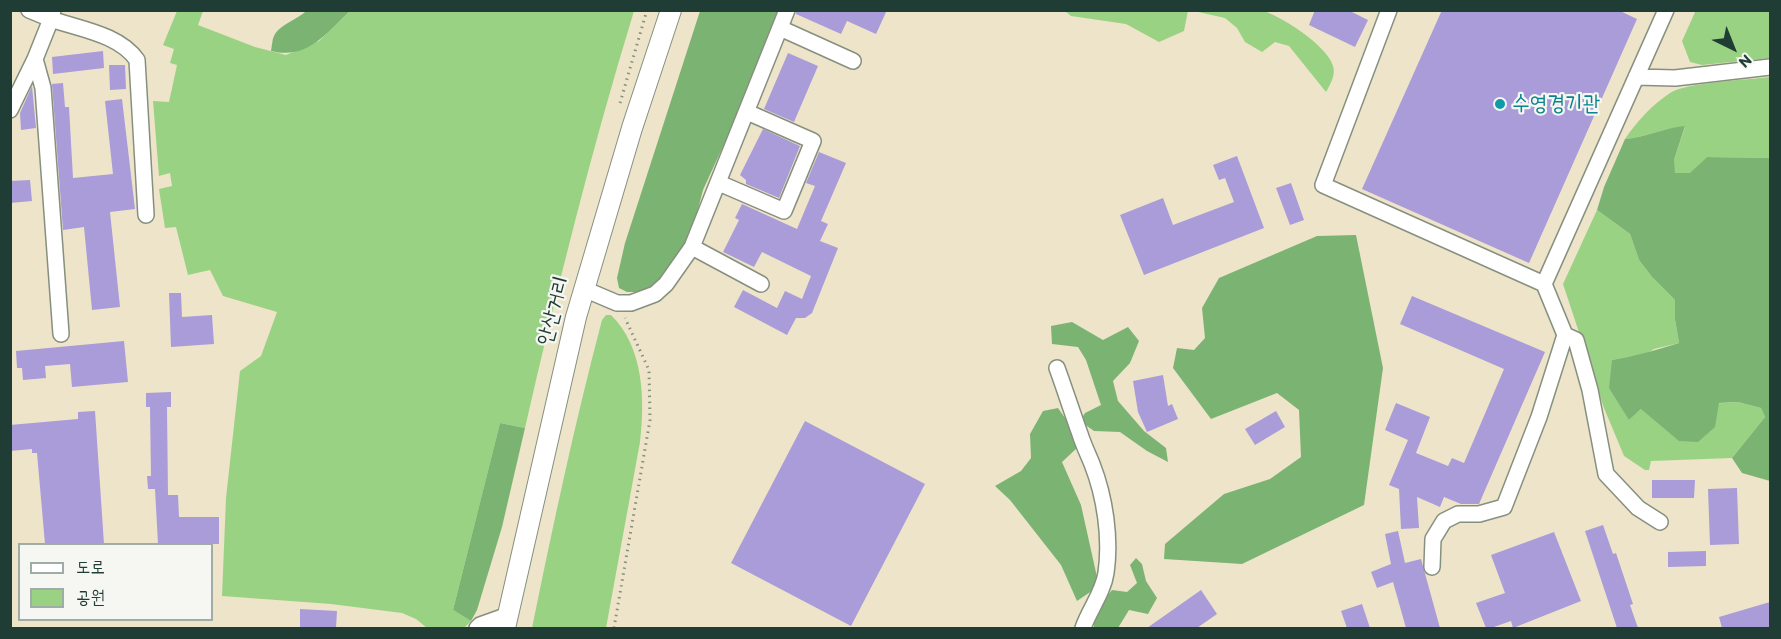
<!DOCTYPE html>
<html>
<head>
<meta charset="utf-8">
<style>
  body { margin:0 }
  #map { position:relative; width:1781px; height:639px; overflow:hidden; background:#eee4ca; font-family:Itim,"Poor Story",sans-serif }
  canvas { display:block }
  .frame { position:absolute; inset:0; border:12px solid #1f3d34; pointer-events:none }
  .legend { position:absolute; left:18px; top:543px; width:195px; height:78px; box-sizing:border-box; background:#f6f6f2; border:2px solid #a0aca6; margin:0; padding:8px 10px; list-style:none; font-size:18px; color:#1f3d34 }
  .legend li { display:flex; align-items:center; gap:12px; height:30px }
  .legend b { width:30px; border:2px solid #a0aca6 }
  .north { position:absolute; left:1703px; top:18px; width:60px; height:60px; -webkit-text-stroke:4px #f6f6f2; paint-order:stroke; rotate:137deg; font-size:16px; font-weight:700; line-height:24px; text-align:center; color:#1f3d34 }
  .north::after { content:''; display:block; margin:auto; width:21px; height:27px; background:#1f3d34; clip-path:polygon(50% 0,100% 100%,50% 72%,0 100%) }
</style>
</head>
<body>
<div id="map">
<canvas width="1781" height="639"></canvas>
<div class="frame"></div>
<ul class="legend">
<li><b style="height:8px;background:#fff"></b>도로</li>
<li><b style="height:16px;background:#9ad284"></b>공원</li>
</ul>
<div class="north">N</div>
</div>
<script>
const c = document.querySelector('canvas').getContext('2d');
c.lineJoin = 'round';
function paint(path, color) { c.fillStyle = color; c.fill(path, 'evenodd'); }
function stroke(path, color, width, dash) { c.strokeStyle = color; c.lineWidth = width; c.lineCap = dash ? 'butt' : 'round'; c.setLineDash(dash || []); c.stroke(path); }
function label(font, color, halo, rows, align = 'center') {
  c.font = font + ' Itim,"Poor Story",sans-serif'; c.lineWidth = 4.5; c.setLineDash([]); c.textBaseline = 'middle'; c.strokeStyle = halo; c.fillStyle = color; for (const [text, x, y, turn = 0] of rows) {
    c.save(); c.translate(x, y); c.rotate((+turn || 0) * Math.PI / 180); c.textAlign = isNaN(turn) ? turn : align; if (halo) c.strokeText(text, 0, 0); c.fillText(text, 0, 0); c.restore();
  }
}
paint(new Path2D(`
  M1696 10 1770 11V58L1702 65 1690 62 1682 41Z
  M177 11H203L198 25 255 47 286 55 319 41 350 11H634C592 148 557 288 525 428L500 423 453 610 471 621 464 628H427L416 619 402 613 331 604 222 596 226 498 240 371 261 356 277 312 223 296 210 270 188 275 176 227 165 228 159 189 172 186 170 173 159 176 153 101 169 102 177 65 170 63 174 49 163 45Z
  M1065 11H1188L1184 31 1159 42 1126 24 1071 16Z
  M1194 11C1213 10 1242 7 1260 10 1279 14 1328 46 1333 66 1336 75 1330 85 1326 92L1289 46 1275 42 1262 52 1245 42 1237 28 1225 18Z
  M1770 77V158L1707 157 1690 174 1674 173V160L1685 127C1662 128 1646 137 1625 139 1637 121 1652 105 1670 93 1687 82 1748 80 1770 77Z
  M1597 210 1630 234 1639 260 1652 277 1675 300V319L1679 343 1654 349 1646 354 1612 360 1629 420 1641 409 1738 402 1761 408 1765 417 1732 458 1651 461 1649 470H1645L1624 456 1604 408 1563 284Z
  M606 315H611C644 347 645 400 640 442L606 628H532C553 525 575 422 602 320Z`), '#9ad284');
paint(new Path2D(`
  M306 11H350C325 34 308 60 271 51 272 46 272 40 274 36 280 24 297 20 306 11Z
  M700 11H779L741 107 703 190 689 243 665 278 647 292H627L619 288 617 278 625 243Z
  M1685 126 1674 160 1675 173H1690L1707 157 1770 158V481L1742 473 1732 458 1765 417 1761 408 1738 402 1719 403 1715 427 1698 442 1679 441 1641 409 1629 420 1609 388 1612 360C1635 356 1657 350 1679 343L1675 319V300L1652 277 1639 260 1630 234 1597 210 1604 187 1625 139C1646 137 1664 128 1685 126Z
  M1356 235 1383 368 1364 505 1242 564 1164 559 1165 544 1224 494 1270 479 1301 457 1299 410 1277 393 1211 419 1173 368 1177 348 1194 350 1205 338 1202 308 1219 278 1317 236Z
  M1072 322 1103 340 1128 327 1139 341 1130 363 1113 381 1118 401 1144 431 1166 448 1168 462 1147 451 1120 432 1094 431 1080 421 1085 413 1101 405 1086 360 1078 347 1052 344 1051 326Z
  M1058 408 1070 425 1077 448 1062 462 1081 505 1099 586 1077 601 1061 565 1010 500 995 486 1021 471 1031 458 1030 434 1043 411Z
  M500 423 525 428 502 527 477 610 471 621 453 610Z
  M1136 558 1142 564 1146 581 1157 598 1148 614 1129 610 1118 628H1094L1093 614 1112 590 1127 592 1137 583 1130 565Z`), '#7bb472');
paint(new Path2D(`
  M796 10H887L876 34 847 21 841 34 796 14Z
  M1315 10H1348L1368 20 1355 47 1309 25Z
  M1442 10H1618L1637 19 1529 263 1362 189Z
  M103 51 104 68 53 74 52 57Z
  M788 53 818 66 794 122 764 109Z
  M109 65H125L126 89 110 90Z
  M63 83 65 107H69L73 178 113 174 105 101 122 99 135 209 110 212 120 307 92 310 84 227 63 230 52 84Z
  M32 86 36 128 21 130 20 113Z
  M763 129 800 146 779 198 746 184V180L740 175Z
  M819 152 846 163 821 221 828 224 820 241 838 248 812 313 805 318H796L787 335 734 307 743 290 777 308 785 291 802 299 811 276 762 252 754 267 723 252 739 220 735 218 742 204 797 229 815 186 806 183Z
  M1237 156 1264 228 1144 275 1120 215 1163 198 1173 225 1234 202 1225 178 1219 180 1213 165Z
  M30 180 32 201 10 203V181Z
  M1291 183 1304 220 1290 225 1276 188Z
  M169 293H181L182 317 212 315 214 344 171 347Z
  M1412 296 1545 352 1479 504H1461L1444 497 1440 507 1417 497 1419 528 1401 529 1399 489 1389 485 1408 440 1385 430 1396 403 1430 417 1416 453 1448 466 1452 458 1464 463 1504 369 1400 324Z
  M124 341 128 382 72 387 70 364 45 366 46 378 23 380 22 368H17L16 351Z
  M1163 375 1168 406 1172 404 1178 419 1147 432 1138 412 1133 381Z
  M171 392V407H167L168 495H178L179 517H219V544H158L155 489H148L147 476H151L150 407H146V393Z
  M95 411 104 544H45L37 453H32V449L10 451V425L78 419V412Z
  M1276 411 1285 427 1255 445 1245 429Z
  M805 421 925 484 851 626 731 563Z
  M1652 480H1695L1694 498H1652Z
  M1737 488 1739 544 1710 545 1708 489Z
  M1603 525 1613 554 1616 553 1633 604 1630 605 1638 628H1617L1585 531Z
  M1398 531 1405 563 1421 559 1440 628H1406L1393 582 1377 588 1371 572 1391 564 1385 534Z
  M1554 532 1581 601 1513 628 1511 621 1491 628H1486L1476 603 1505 593 1491 555Z
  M1706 551V566L1668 567V552Z
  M1201 590 1217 614 1197 628H1147Z
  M1770 602V628H1722L1719 617Z
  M1362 604 1370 628H1347L1341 611Z
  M300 609 337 611 336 628H300Z`), '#a99cd9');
const minor = new Path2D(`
  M53 10 51 19C79 29 119 34 137 60L146 215
  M1389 10 1323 185 1544 284 1666 10
  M780 28 853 61
  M35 59 43 88 61 334
  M1636 77 1675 78 1770 67
  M10 110 35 59 51 19 29 10
  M719 183 784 211 813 141 747 112
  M692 247 761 284
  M1544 284 1565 335
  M584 289 617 303H631L655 294 666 284 692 247 787 10
  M1057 368C1065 390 1072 412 1080 434 1083 444 1088 454 1092 464 1105 497 1111 538 1106 573 1103 593 1089 610 1083 628
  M1432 567 1433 539 1444 521 1458 514H1479L1504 507 1539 417 1565 335 1576 340 1590 390 1606 474 1638 508 1660 522
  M477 628 480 625 508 615`);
const major = new Path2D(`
  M505 628 576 317 632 128 671 10`);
stroke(minor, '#86907f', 18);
stroke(major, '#86907f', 22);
stroke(new Path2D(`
  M620 103 647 10
  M614 628 650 420 649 370 625 318`), '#86907f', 3, [1.5, 4.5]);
stroke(minor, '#fff', 15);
stroke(major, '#fff', 20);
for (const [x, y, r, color] of [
  [1500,104,6,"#0f9aa8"]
]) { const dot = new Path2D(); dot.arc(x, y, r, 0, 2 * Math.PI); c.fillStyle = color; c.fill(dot); stroke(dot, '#f6f6f2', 2); }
label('22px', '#0d838f', '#f6f6f2', [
  ["수영경기관",1512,104]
], 'left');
label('22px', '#1f3d34', '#f6f6f2', [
  ["안산거리",554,311,-75]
]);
</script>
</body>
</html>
